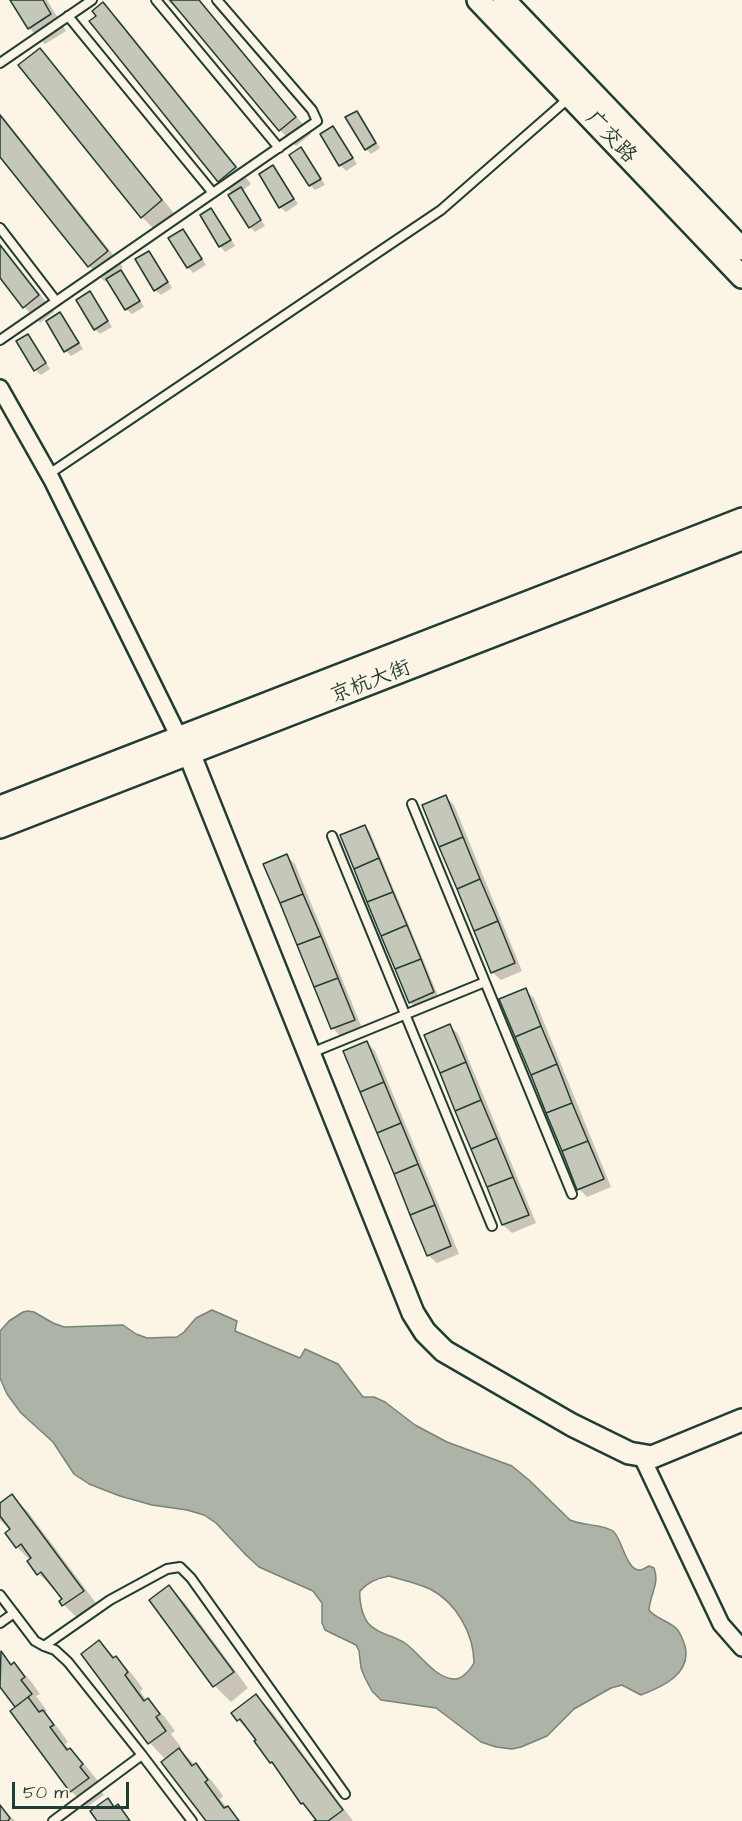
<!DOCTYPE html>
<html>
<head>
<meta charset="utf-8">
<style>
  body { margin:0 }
  #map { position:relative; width:742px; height:1821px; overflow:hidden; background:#fcf5e5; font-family:"Architects Daughter",sans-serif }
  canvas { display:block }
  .scale { position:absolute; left:12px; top:1782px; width:117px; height:27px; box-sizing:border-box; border:3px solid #1f3d34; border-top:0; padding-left:8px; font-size:18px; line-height:21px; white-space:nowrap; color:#1f3d34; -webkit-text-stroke:4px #fcf5e5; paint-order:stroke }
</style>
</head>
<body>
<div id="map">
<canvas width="742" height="1821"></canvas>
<div class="scale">50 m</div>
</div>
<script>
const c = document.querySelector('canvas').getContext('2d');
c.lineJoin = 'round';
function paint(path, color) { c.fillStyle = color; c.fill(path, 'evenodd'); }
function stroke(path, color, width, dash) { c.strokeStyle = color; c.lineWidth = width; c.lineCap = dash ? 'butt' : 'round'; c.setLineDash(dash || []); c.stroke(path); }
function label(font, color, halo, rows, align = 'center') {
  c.font = font + ' "Architects Daughter","LXGW WenKai TC",sans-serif'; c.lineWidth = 4.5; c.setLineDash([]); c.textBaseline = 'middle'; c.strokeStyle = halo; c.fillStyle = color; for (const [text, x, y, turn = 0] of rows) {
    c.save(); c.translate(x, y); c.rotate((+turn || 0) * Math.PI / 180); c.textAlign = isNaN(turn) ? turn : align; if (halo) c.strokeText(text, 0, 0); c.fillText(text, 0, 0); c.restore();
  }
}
const water = new Path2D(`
  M212 1310 237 1321 235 1331 300 1358 305 1349 338 1364 363 1397H374L385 1402 415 1425 447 1442 512 1466 529 1480 570 1520C583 1526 603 1524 613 1531 622 1538 626 1571 640 1570 643 1570 646 1567 649 1566L654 1568C660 1584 650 1594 649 1610 656 1619 669 1621 677 1629 681 1634 683 1640 685 1646 692 1674 662 1687 641 1695L622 1685 611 1688 574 1709 547 1736 521 1747 512 1749 496 1747 481 1742 436 1708 381 1700 372 1691 365 1678 361 1668 359 1651 356 1645 325 1630 322 1623V1603L313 1591 259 1567 246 1555 216 1523 204 1515 187 1510 152 1505 120 1496 89 1484 74 1474 53 1442 21 1413 7 1394 0 1378V1331L9 1321 23 1312 28 1311 34 1312 53 1323 64 1327 123 1325 136 1334 147 1338 177 1337 184 1332 196 1318ZM389 1576C403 1580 417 1583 430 1589 456 1602 474 1634 474 1663 470 1670 462 1680 453 1679 434 1677 419 1653 405 1643 393 1635 377 1634 368 1623 362 1615 359 1601 360 1591 368 1582 377 1578 389 1576Z`);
paint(water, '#aeb3a7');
stroke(water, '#758479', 1.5);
paint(new Path2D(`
  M12 0H47L66 31 45 44 29 28Z
  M167 0H200L311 134 296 146 280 130 181 11 179 12Z
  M103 4 119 20 251 184 242 191 265 226 255 232 250 227 233 194 219 181 98 16Z
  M39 50 55 66 177 217 158 233 142 217Z
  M356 112 362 118 380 148 371 154 366 149Z
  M0 113 123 267 120 270 126 277 144 307 132 314 126 309 108 279 105 282 89 266 0 154Z
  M333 128 338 133 357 164 346 171 340 165 322 134Z
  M301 149 307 155 325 185 315 190 310 185Z
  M273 167 278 172 298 204 286 212 280 207Z
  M211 210 216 215 235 246 225 252 220 246 202 216Z
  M183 230 188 236 206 265 193 273 188 267Z
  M0 243 54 312 40 323 24 307 0 276Z
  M148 253 154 258 172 288 161 295 155 290Z
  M89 293 95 299 112 327 100 334 95 329Z
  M60 314 65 319 83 349 71 356 66 351Z
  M28 335 33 341 50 369 41 375 35 370Z
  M446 797 454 805 522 971 501 980 492 972Z
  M365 826 370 832 439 998 415 1007 410 1002Z
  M287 856 295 864 362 1028 341 1037 333 1028 265 864Z
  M525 990 534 998 611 1187 587 1197 579 1189Z
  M450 1026 458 1034 536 1223 512 1233 503 1225 426 1035Z
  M367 1043 375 1051 459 1254 437 1263 428 1255Z
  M12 1496 28 1512 99 1607 80 1621 61 1602 64 1599 56 1589 55 1590 39 1574 29 1561 30 1560 17 1547 7 1533 11 1531 0 1520V1505Z
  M169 1587 185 1603 248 1688 231 1702 215 1686Z
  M99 1642 132 1674 143 1689 140 1691 147 1701 164 1716 175 1731 171 1734 181 1747 179 1749 212 1781 223 1796 220 1799 227 1808 241 1821H207L166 1760 150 1743 83 1654Z
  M0 1654 12 1665 14 1664 30 1680 40 1694 36 1696 47 1711 44 1713 58 1728 68 1742 65 1744 70 1750 86 1766 98 1781 95 1783 104 1795 87 1807 71 1791 12 1711 17 1707 0 1685Z
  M256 1696 272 1712 353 1821H317L313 1814 302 1803 253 1735 238 1720Z
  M0 1806 15 1821H0Z`), '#0003');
const building = new Path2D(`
  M10 0H43L51 14 28 29Z
  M170 0H199L296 117 279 131Z
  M103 2 236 167 218 182 89 21 96 16 92 11Z
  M40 48 162 200 141 218 18 65Z
  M357 111 376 143 365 150 345 117Z
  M0 115 108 251 88 267 0 157Z
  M333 126 353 158 339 166 320 134Z
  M301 147 321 179 309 186 289 155Z
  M273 165 294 199 279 208 259 174Z
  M241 187 261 220 249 228 228 195Z
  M211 208 231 240 219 247 200 215Z
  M183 229 202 259 187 268 168 238Z
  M0 245 39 295 23 308 0 278Z
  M149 251 168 282 154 291 135 259Z
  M121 270 140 301 125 310 106 279Z
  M90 291 108 321 94 330 76 300Z
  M60 312 79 343 64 352 46 321Z
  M28 334 46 363 34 371 16 341Z
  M446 795 463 837 439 847 422 805Z
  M365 825 379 858 354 869 340 835Z
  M463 837 480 879 457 889 439 847Z
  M287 854 303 894 280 903 263 864Z
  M379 858 393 892 367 902 354 869Z
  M480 879 498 921 474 931 457 889Z
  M393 892 407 925 381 936 367 902Z
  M303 894 321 936 297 945 280 903Z
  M498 921 515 963 491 973 474 931Z
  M407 925 421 959 395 969 381 936Z
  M321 936 338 978 314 987 297 945Z
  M421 959 434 992 409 1003 395 969Z
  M338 978 355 1020 331 1029 314 987Z
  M526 988 541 1026 515 1037 499 999Z
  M450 1024 466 1062 440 1073 424 1035Z
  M541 1026 557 1064 531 1075 515 1037Z
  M367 1041 384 1082 360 1092 343 1051Z
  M466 1062 481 1100 455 1111 440 1073Z
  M557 1064 572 1103 546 1113 531 1075Z
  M384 1082 401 1123 377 1133 360 1092Z
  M481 1100 497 1138 471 1149 455 1111Z
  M572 1103 588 1141 562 1151 546 1113Z
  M401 1123 418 1164 394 1174 377 1133Z
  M497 1138 513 1177 487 1187 471 1149Z
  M588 1141 604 1179 577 1190 562 1151Z
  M418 1164 435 1205 410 1215 394 1174Z
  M513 1177 529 1215 502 1225 487 1187Z
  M435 1205 451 1246 427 1256 410 1215Z
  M12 1494 84 1591 62 1606 59 1601 62 1599 41 1572 37 1575 27 1561 31 1558 21 1544 16 1548 5 1533 10 1529 0 1516V1503Z
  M169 1585 234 1672 213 1687 149 1600Z
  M99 1640 113 1658 116 1656 128 1672 125 1675 144 1701 148 1698 160 1714 156 1717 166 1731 148 1744 81 1654Z
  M1 1651 11 1665 14 1662 25 1677 21 1680 32 1694 15 1707 0 1687Z
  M256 1694 343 1810 328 1821H314L316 1820 303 1803 301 1804 272 1762 270 1763 254 1741 256 1740 240 1719 237 1721 231 1713Z
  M28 1697 39 1712 43 1710 54 1725 50 1727 67 1750 70 1748 83 1764 80 1767 89 1778 70 1792 10 1711Z
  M179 1748 192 1766 196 1763 208 1780 205 1782 224 1808 228 1806 239 1821H206L161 1762Z
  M108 1798 114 1807 118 1804 130 1821H97L90 1811Z
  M0 1805 10 1818 8 1821H0Z`);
paint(building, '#c5c7b9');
stroke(building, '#1f3d34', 1.5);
const lane = new Path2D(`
  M156 0 279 148
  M68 16 213 193
  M0 63 92 0
  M0 228 56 301
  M0 340 317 121 312 110 217 0
  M49 474 441 210 569 98
  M412 804 572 1194
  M332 836 492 1226
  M311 1053 485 982
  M0 1595 35 1641 44 1646 55 1650 68 1662 142 1755 192 1821
  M0 1623 14 1613
  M44 1646 110 1600 167 1569 180 1567 191 1578 345 1794
  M53 1821 142 1755`);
const street = new Path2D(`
  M0 388 52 480 179 737
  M641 1455 721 1624 742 1648`);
const secondary = new Path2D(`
  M478 0 742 277
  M504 0 742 249
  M189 753 413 1313 425 1332 444 1351 572 1425 629 1453 652 1457 742 1420
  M0 807 742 519
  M0 827 742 539`);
stroke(lane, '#1f3d34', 12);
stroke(street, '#1f3d34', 20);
stroke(secondary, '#1f3d34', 26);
stroke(lane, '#fcf5e5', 8);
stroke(street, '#fcf5e5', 15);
stroke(secondary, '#fcf5e5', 21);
label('21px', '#1f3d34', '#fcf5e5', [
  ["广交路",610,138,46],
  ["京杭大街",371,683,-21]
]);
</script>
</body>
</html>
